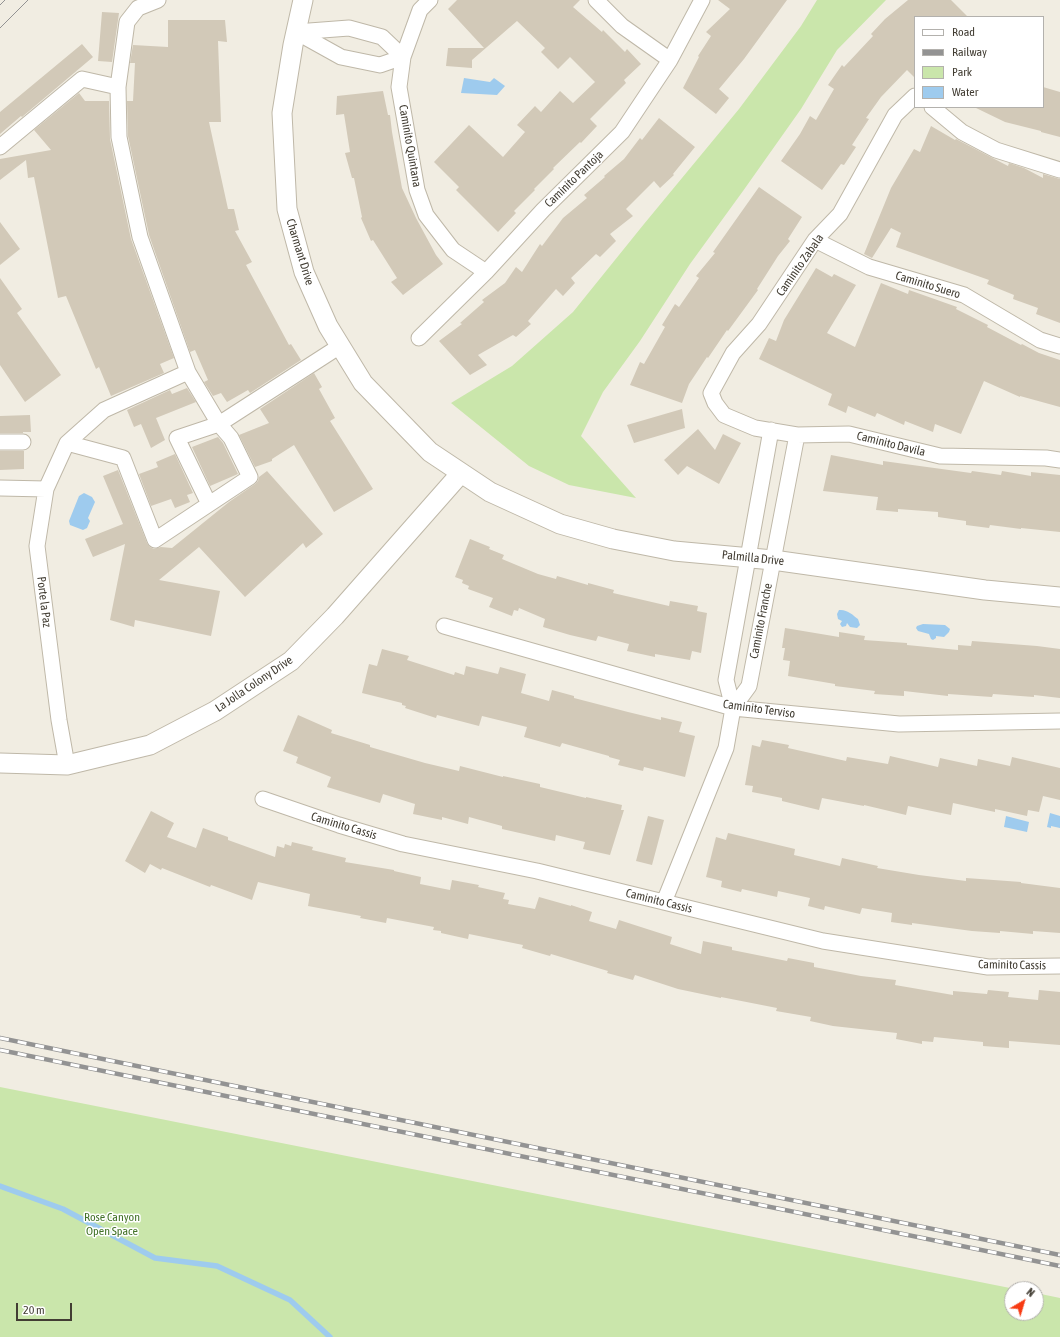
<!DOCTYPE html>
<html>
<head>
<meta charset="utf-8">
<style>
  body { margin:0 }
  #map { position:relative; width:1060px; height:1337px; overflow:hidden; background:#f1ede2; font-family:"Asap Condensed",sans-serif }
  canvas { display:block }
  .legend { position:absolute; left:914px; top:16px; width:130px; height:92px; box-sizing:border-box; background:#fff; border:1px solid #b3b1ad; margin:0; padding:5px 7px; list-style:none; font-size:12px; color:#423d33 }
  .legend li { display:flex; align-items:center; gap:8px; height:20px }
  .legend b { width:20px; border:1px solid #b3b1ad }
  .north { position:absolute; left:1004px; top:1281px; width:40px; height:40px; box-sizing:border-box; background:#fff; border:1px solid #b3b1ad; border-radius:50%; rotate:38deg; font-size:11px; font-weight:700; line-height:16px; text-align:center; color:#423d33 }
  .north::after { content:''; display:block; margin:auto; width:14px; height:18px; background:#f73b13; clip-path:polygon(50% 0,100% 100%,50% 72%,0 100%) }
  .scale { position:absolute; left:16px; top:1303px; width:56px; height:18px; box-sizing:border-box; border:2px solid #423d33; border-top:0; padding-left:5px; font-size:12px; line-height:14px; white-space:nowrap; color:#423d33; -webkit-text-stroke:3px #fff; paint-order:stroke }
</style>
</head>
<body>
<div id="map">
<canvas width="1060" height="1337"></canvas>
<ul class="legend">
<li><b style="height:5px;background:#fff"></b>Road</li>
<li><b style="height:5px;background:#939393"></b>Railway</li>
<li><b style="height:11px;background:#cae6ab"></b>Park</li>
<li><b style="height:11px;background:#9ecbee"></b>Water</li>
</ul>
<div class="north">N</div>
<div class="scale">20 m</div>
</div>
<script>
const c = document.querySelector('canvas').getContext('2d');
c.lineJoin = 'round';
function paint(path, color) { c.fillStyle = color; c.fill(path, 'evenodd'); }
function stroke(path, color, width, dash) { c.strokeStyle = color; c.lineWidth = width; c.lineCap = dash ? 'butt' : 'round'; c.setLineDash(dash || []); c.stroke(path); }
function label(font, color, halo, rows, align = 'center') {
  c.font = font + ' "Asap Condensed",sans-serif'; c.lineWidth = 3; c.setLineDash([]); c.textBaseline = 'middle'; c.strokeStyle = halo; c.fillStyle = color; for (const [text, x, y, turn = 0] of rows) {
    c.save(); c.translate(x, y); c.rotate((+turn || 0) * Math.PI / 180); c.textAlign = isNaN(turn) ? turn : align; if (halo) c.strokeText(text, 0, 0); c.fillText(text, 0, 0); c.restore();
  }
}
paint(new Path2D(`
  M817 0H886L837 50 801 109 743 191 690 264 640 341 603 392 581 436 636 498 569 485 529 466 451 403 512 366 573 312 644 224 739 109 801 26Z
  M0 1087 1015 1289H1012V1313H1036V1293L1060 1298V1337H0Z`), '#cae6ab');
paint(new Path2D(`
  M464 78 490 82 494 78 505 86 497 95 461 93Z
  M84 493 92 497 95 502 88 518 90 521 87 528 83 530 70 525 69 521 79 496Z
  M839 610C847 609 853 615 858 619L860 625 857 628 850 627 847 623 846 626 842 627 840 624 842 621 838 619 837 614Z
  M923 624 945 625 950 629 949 632 944 637 936 636V638L933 640 931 639 929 634 918 631 916 628 917 626Z
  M1050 813 1060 816V828L1051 826V828L1047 827Z
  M1006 816 1029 822 1027 832 1004 827Z`), '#9ecbee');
stroke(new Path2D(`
  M0 1186 63 1209 155 1258 217 1266 290 1300 330 1337`), '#9ecbee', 5.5);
paint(new Path2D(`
  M457 0H580L573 7 602 32 603 30 625 52 627 49 641 64 624 80 626 83 590 119 597 126 581 143 580 142 553 168 554 169 534 189 535 190 514 211 516 213 498 232 456 190 459 187 434 162 469 125 503 157 525 132 517 125 535 106 541 112 560 91 573 103 595 82 570 57 558 69 541 52 545 48 517 21 472 60V68L446 66 448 48H484L448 9Z
  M718 0H787L744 59 719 89 729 98 716 114 683 88 699 57 698 56 711 36 706 32 730 9Z
  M908 0H951L968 17H915V78L907 70 881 97 866 118 869 119 852 145 856 147 844 165 841 164 822 190 781 161 800 134 810 116 816 120 834 89 828 85 842 65 844 67 873 36 871 34 885 19Z
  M102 12 119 13 112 62 98 61Z
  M168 20H225L227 42 218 41 221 122H209L228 209H234L239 230 235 231 252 262 246 265 289 345 291 344 301 360 250 393 248 390 227 402 221 393 213 396 204 382 208 380 195 350 190 352 149 235 128 136 127 101H133L135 63H130L133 45 168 47Z
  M82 44 93 57 22 117 21 116 0 134V112Z
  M1043 87 1060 92V137L1041 132V131L1005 122 974 107H1043Z
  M383 91 388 115H390L392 132 402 188 416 218 436 255 443 264 403 295 391 282 397 278 373 240 371 241 361 218 362 217 354 178H352L345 153 350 152 344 114 336 115 337 96Z
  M79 93 85 101H109L110 139 131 239 174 358 160 364 164 373 111 396 99 367 96 369 66 296 58 298 34 177 28 178 26 160 0 180V159L51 150 34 130Z
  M659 118 695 147 673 174 674 175 660 188 654 181 626 209 633 216 610 234 616 241 600 257 596 254 571 278 575 283 563 296 556 289 528 321 531 324 516 337 513 335 478 355 487 365 470 375 439 341 462 324 460 323 484 302 482 300 505 283 516 267 522 272 540 244 542 246 563 218 587 198 584 195 605 177 604 176 624 159 640 138 642 140Z
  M931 126 955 140 956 139 1008 166 1009 163 1024 168 1043 178V174L1060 179V323L1036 314 1038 308 1013 299 1014 295 987 284 989 280 896 247 901 233 891 228 872 258 864 254 891 188 914 149 920 152Z
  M759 187 802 217 788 239 790 241 778 256 757 289 758 290 728 331 727 330 708 358 707 357 689 384 682 403 630 385 640 362 644 364 665 327 662 325 675 304 679 307 699 278 696 276 715 253 713 252Z
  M0 222 20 249 0 265Z
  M816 268 832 277 834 274 856 285 827 333 855 347 881 283 908 294 909 290 957 307 956 309 988 325 987 327 1021 345 1022 344 1039 353 1060 360V407L1020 396V397L984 381 961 434 935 424 933 432 905 421 904 425 877 413 875 417 848 406 846 413 828 405 832 394 759 359 769 338 776 341 784 320Z
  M0 278 22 309 17 313 61 375 25 402 0 365Z
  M314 373 322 387 319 389 335 418 330 421 373 489 334 512 294 445 272 459V461L255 467 239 435 269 423 260 409Z
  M187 388 196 402 156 418 165 440 151 448 141 424 134 427 127 410 170 390 172 394Z
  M682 409 685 428 634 443 627 425Z
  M30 415 31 432H23V433H0V416Z
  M698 429 715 450 723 434 741 443 719 484 687 466 678 475 664 460Z
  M218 437 223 443 238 474 210 486 192 447Z
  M0 451H24V469L0 470Z
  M175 454 193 493 187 495 190 502 175 508 171 499 151 506 139 474 158 467 156 462Z
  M831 455 883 465V461L971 473 972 471 1001 475 1002 471 1031 476V472L1060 475V532L1021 528V529L990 525 989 528 966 525V521L938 517V512L898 509V512L876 510 878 497 823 491Z
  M118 470 147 543 150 547 154 549 161 547 172 548 229 502 255 484 258 481 259 477 267 471 323 534 306 548 303 543 245 597 199 547 159 580 220 591 211 636 135 620 134 627 110 620 125 544 93 557 85 539 123 524 103 476Z
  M470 539 490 547 489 549 504 555 502 559 538 574 556 579 557 576 588 585V583L614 590 613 593 669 606 670 601 698 606 697 611 707 613 701 653 692 651 690 660 655 654V657L627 651 629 644 598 636 596 641 570 635 543 627 545 619 519 608 518 611 514 610 512 616 489 607 493 598 468 589 469 586 462 583 463 580 455 577Z
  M785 628 839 637V632L865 636 864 640 907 643V645L958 650V645L971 646 972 641 1037 646 1060 649V698L1034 695V697L993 694 992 697 948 694V696L904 691V696L874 694 875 691 835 686V684L788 676 790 661 783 660 785 648H782Z
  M382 649 409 656 407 660 454 675 455 672 464 675 466 666 498 674 500 667 526 674 521 693 549 701 552 690 574 696V698L628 712 661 720V717L682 722 679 732 695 736 685 777 644 767 643 771 618 765 620 760 609 757V756L562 743 560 747 524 737 527 727 482 716 479 726 437 715 436 718 405 708 406 706 402 705V703L362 693 369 664 377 666Z
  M298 715 332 730 331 733 370 745V747L425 763 459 771 460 766 503 777V776L540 784V787L586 798V797L622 805 621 810H624L610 855 583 849 585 842 556 835 555 841 502 829V826L469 817 468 824 442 817V820L413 814 415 804 383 794 380 803 327 787 331 777 296 763 298 757 283 751Z
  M762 740 789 745 788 748 846 761 847 757 888 764 890 756 938 767 940 758 977 766 978 759 1010 766 1012 757 1060 768V800L1043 796 1039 812 1028 810 1027 816 995 809V812L953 803 951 815 908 806 906 815 864 805V806L822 798 819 810 782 801V798L752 792 753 786 745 785 752 745 760 747Z
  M151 811 174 823 167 837 196 848 203 828 228 837V840L275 857 277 846 284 848 285 844 291 846 292 842 313 847 312 850 346 858 345 862 394 870V871L421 877 420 884 450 890 452 880 479 885 478 887 505 893 503 899 509 900 508 904 535 909 539 897 571 906V905L592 912 589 921 616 929 619 920 672 937 670 944 701 954 703 941 732 947V950L787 961 788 958 814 963V967L861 976 896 980 895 985 953 995V991L987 994 988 990 1009 992 1008 997 1038 1000 1039 990 1060 992V1045L1009 1041V1048L983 1046V1042L934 1037 933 1042 922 1041V1044L896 1039 897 1033 833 1026 810 1021 811 1017 776 1011 777 1008 721 997V998L678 989 635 975 633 980 607 973 608 971 551 954 550 956 522 948 523 945 469 934 468 939 441 933V931L433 930 434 927 387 918 386 923 360 918 361 916 308 906 310 894 258 882 252 900 211 885 210 887 162 868 161 870 150 864 145 873 125 861Z
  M648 816 664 820 652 865 636 861Z
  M728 833 795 849 794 855 840 866 842 858 878 866 877 868 919 875 966 881V878L1021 882V883L1060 888V933L1033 931V934L1000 931V933L972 931 912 923V925L891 922 892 913 862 908 860 914 825 906 824 910 808 906 810 898 778 891 777 897 742 889 741 892 721 887 722 881 706 877 716 837 726 840Z`), '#d2c9b8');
const minor = new Path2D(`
  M158 0 138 8 127 22 118 87 119 137 140 237 188 372
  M430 0 420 10 403 57 399 87 417 190 426 215 453 250 486 272
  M596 0 622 26 670 60
  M349 28 382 37 403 57 380 65 341 57 296 32Z
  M915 96 895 115 840 214 815 240 759 324 733 353 711 393 715 403 724 415 755 428 797 435 849 434 940 456 1046 458 1060 460
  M932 107 962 132 996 150 1060 170
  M0 147 82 79 118 87
  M815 240 869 267 964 295 1040 340 1060 346
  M419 338 486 272 543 210 622 132 670 60 702 0
  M0 442H23
  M67 443 123 458 155 540 250 477 231 438 219 424 177 438 209 504
  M0 488 46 489
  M444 626 733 708 899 724 1060 721
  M733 708 749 686 797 435
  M67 765 59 720 37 546 46 489 67 443 104 410 188 372 219 424 340 346
  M263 799 339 825 403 844 537 871 823 941 988 967 1060 966
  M664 902 726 748 733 708 726 680 771 430`);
const tertiary = new Path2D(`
  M303 0 293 45 282 113 287 209 304 272 328 326 363 383 430 452 490 492 560 524 613 539 674 551 773 560 985 590 1060 597
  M0 763 67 765 150 745 215 711 291 661 335 616 461 473`);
stroke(minor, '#bfb8a8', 17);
stroke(tertiary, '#bfb8a8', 21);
stroke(minor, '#fff', 15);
stroke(tertiary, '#fff', 19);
stroke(new Path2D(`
  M0 5 5 0
  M0 28 28 0`), '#939393', 1);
const rail = new Path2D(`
  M0 1038 1060 1255
  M0 1050 1060 1266`);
stroke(rail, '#939393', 4.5);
stroke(rail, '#fff', 3, [9]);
label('12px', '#423d33', '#fff', [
  ["Caminito Quintana",410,146,80],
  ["Caminito Pantoja",574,179,-44],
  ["Charmant Drive",300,252,73],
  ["Caminito Zabala",800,265,-55],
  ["Caminito Suero",928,285,17],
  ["Caminito Davila",891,444,14],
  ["Palmilla Drive",753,558,6],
  ["Porte la Paz",44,602,83],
  ["Caminito Franche",761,621,-79],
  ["La Jolla Colony Drive",254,684,-34],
  ["Caminito Terviso",759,709,8],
  ["Caminito Cassis",344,826,17],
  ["Caminito Cassis",659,901,14],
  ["Caminito Cassis",1012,965,1]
]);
label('12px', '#427228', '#fff', [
  ["Rose Canyon",112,1217],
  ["Open Space",112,1231]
]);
</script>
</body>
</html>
